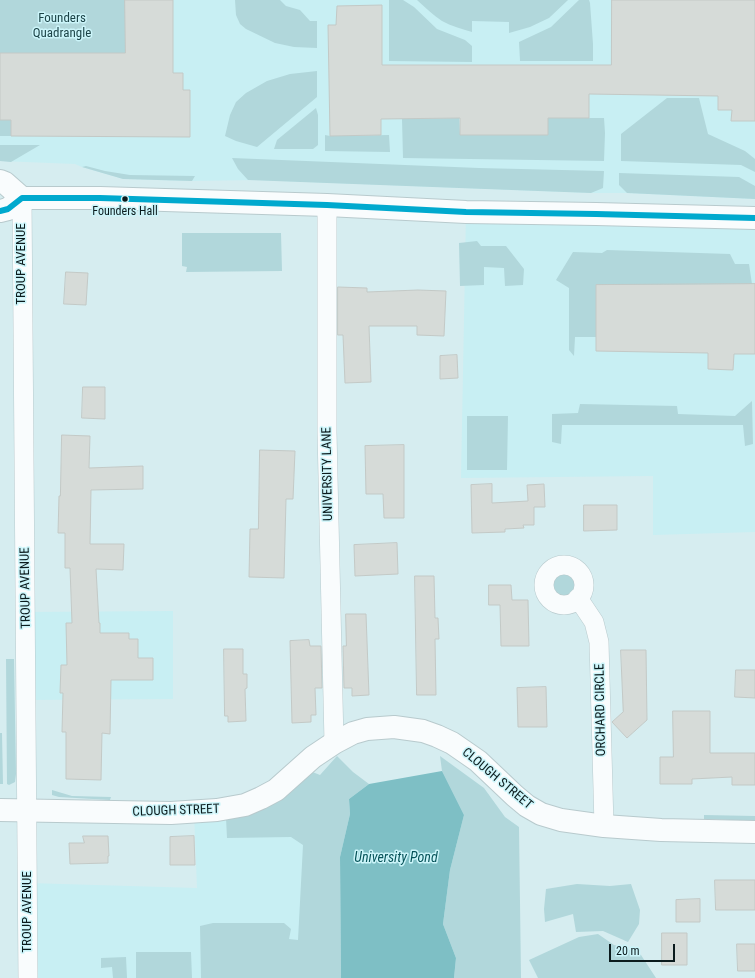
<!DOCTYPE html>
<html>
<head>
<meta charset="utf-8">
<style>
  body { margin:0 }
  #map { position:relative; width:755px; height:978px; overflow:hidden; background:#d6edf0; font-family:"Roboto Condensed",sans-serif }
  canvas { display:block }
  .scale { position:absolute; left:609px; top:944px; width:66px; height:18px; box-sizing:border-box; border:2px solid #0b1b1d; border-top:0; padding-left:5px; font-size:12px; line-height:14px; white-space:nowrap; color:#0b1b1d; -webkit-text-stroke:3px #ccf5fa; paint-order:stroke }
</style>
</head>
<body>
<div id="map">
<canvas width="755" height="978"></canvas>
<div class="scale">20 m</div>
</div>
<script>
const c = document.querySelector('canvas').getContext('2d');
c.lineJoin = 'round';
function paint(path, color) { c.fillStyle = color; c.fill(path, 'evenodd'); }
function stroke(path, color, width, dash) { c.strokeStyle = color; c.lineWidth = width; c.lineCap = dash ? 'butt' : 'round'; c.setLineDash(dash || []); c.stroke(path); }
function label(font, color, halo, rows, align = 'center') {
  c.font = font + ' "Roboto Condensed",sans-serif'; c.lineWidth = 3; c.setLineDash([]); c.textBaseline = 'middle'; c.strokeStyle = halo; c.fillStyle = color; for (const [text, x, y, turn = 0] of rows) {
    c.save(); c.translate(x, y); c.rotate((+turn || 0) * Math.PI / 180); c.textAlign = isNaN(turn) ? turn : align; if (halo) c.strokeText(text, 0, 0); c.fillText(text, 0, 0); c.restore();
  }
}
paint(new Path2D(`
  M0 0H755V199L627 193H591L257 180 192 181 123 179 82 167 75 164 0 161Z
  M466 212 755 218V532L653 535V476L461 478Z
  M173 611V699L27 700 26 612Z
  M300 768 320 776 329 978H28V883L197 888 194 812 217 810Z`), '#c8eff3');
paint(new Path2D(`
  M0 0H125V53H0Z
  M235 0H280L286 6 300 10 310 21H317V48L294 47 275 43 246 29 240 24 236 15Z
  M389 0H403L414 7 437 29 465 40 472 46V62L389 61Z
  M417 0H568L549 18 530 27 509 33V22L472 21V32C462 29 451 26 442 21 433 15 425 7 417 0Z
  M579 0H589L590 3 593 44V61H520L519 42 551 27Z
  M317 71V97L257 147 236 141 225 136 230 115 236 102 246 93 267 81 290 74Z
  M667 98H699L708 134 745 151 755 159V172L741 165 621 161V134Z
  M316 108 318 115V145L313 149H274L277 140Z
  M459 118 460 135H548V118H604L605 133 604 161 403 158 402 119Z
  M0 120H11V136H0Z
  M325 135 330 136 389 135 390 152 325 151Z
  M0 145H40L11 162 0 161Z
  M232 158 479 168 604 171 603 188 591 193 248 180 238 169Z
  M86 166 105 171 130 175 195 176 192 181 123 179 82 167Z
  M619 173 739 177 755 186V199L627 193 619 185Z
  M182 233H281L282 271 186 272 187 267 182 266Z
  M477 241 481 246H506L524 269 523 285 505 286 504 268 484 267V285L460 286 459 243Z
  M607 250 730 254 735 264H749L752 284 597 337H575L574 356 569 350V288L556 280 573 252 602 253Z
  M752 401 753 444 745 446 743 425H562L561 444 552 442V414L578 413 580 404 677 406 678 414 735 416Z
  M467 416H508L507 470H467Z
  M549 584a14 14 0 1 1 28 0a14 14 0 1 1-28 0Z
  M6 659H14L16 774 15 782 9 785 7 784Z
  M0 733H2L3 784H0Z
  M337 756 353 772 369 784 349 799 350 814 340 857 341 978H201L200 926 213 923H284L291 929 289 939 298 940 303 845 291 837 227 838 226 818 310 771 320 775Z
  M440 756 484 788 505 817 519 827 521 978H454L456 958 443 924 450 870 464 815 442 771Z
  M52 790 72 796 111 797 110 800 59 797 52 795Z
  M704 815 755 816V821L704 819Z
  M577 884 610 886 631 884 640 910 639 924 628 942 603 931 576 932 573 914 545 922 544 909 546 889Z
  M598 934 614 945 625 948 641 955 656 978H538L529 960 579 937Z
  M136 952H191L192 978H136Z
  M126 957 127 978H113L112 967 101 968V958Z`), '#b1d7db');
paint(new Path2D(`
  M442 771 464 815 450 870 443 924 456 958 454 978H341L340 857 350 814 349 799 369 784Z`), '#7ebfc5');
const building = new Path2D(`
  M125 0H173V73H183V90H190V137L11 136V120H0V53H125Z
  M612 0H755V121H731L732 110H718V96L589 94V118H548V135H460V118L381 119V135L330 136 328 25H336L337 6 382 5V65H611Z
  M66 272 88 273 86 305 64 304Z
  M755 284V354H734L733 370 708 369V353L596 351V285Z
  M338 287 367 288V292L418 290 446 291 444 336 417 335V326H369L371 382 345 383 343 335H338Z
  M457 355 458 378 440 379V356Z
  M83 387H105V419L82 418Z
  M62 435 90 436 89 468 143 466V489L91 490 90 544H124L123 570 96 569 99 623H100V633H129V639H138V658H153V680H111L110 734 102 733 101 780 66 779V732H62L63 693H60L61 665H67L66 623H72L70 568H65V533H58L59 496H60Z
  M404 445V518H384L383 494H366L365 446Z
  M260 450 295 451 293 499H286L284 578 249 577 250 529H258Z
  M492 484V503L528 501 527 485 544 484 545 507H534V525H523L524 528 505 529V532L472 533 471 485Z
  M584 505H617V530L584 531Z
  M397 543 398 574 355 576 354 545Z
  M415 576H434L435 618H438L439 639H435L436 695H417Z
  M489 585H511L512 600H528L529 646H501L500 605H489Z
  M346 614H366L369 695 352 696V688H344L343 646H346Z
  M309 640 310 646H321L322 688H315L316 715H311V722L292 723 290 641Z
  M224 649H243V674H247V688L245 689 246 721 228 722V716H225Z
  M621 650H646L647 720 627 738 612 722 623 712Z
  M736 670H755V698L735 697Z
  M546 687 547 727H518L517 688Z
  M673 711H710V753H755V785H732V777L692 779V784H660V757H673Z
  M83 836H108L109 856H108V863L70 864 69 843H84Z
  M194 836 195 865H170V837Z
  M715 880H755V910H716Z
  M700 899V922H676V900Z
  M662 933H687V965H662Z
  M737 944H755V971H738Z`);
paint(building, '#d6dbd8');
stroke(building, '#c3c9c6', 1);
const minor = new Path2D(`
  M22 198 28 978
  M327 205V432L334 743
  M544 585a20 20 0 1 1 40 0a20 20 0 1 1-40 0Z
  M578 598 594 622 599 642 604 826`);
const tertiary = new Path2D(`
  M0 810 171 813 217 810 245 805 261 798 276 790 313 757 334 743 353 733 367 729 394 727 423 731 437 736 452 743 478 761 515 796 527 806 541 814 561 820 604 826 661 830 755 832`);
const secondary = new Path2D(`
  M0 181 5 183 22 198
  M0 211 8 209 22 198H100L327 205 466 212 596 214 755 218`);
stroke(minor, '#b8cacd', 20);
stroke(tertiary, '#b8cacd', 24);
stroke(secondary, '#b8cacd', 24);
stroke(minor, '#f9fcfd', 19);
stroke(tertiary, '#f9fcfd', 22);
stroke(secondary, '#f9fcfd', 22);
stroke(new Path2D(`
  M0 211 8 209 22 198H100L327 205 466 212 596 214 755 218`), '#00a9ce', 6);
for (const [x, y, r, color] of [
  [125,199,3.5,"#0b1b1d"]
]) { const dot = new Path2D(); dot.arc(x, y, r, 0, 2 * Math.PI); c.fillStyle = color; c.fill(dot); stroke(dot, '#ccf5fa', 1.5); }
label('12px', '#0b1b1d', '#ccf5fa', [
  ["Founders Hall",125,212]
]);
label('13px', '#1d4448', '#ccf5fa', [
  ["Founders",62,19],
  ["Quadrangle",62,34]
]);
label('13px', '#0b1b1d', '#ccf5fa', [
  ["TROUP AVENUE",22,264,-90],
  ["UNIVERSITY LANE",328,474,-91],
  ["TROUP AVENUE",26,588,-91],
  ["ORCHARD CIRCLE",601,710,-91],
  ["CLOUGH STREET",497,779,40],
  ["CLOUGH STREET",176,811,-2],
  ["TROUP AVENUE",28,912,-90]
]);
label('italic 14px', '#055258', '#ccf5fa', [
  ["University Pond",396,858]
]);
</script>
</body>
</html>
